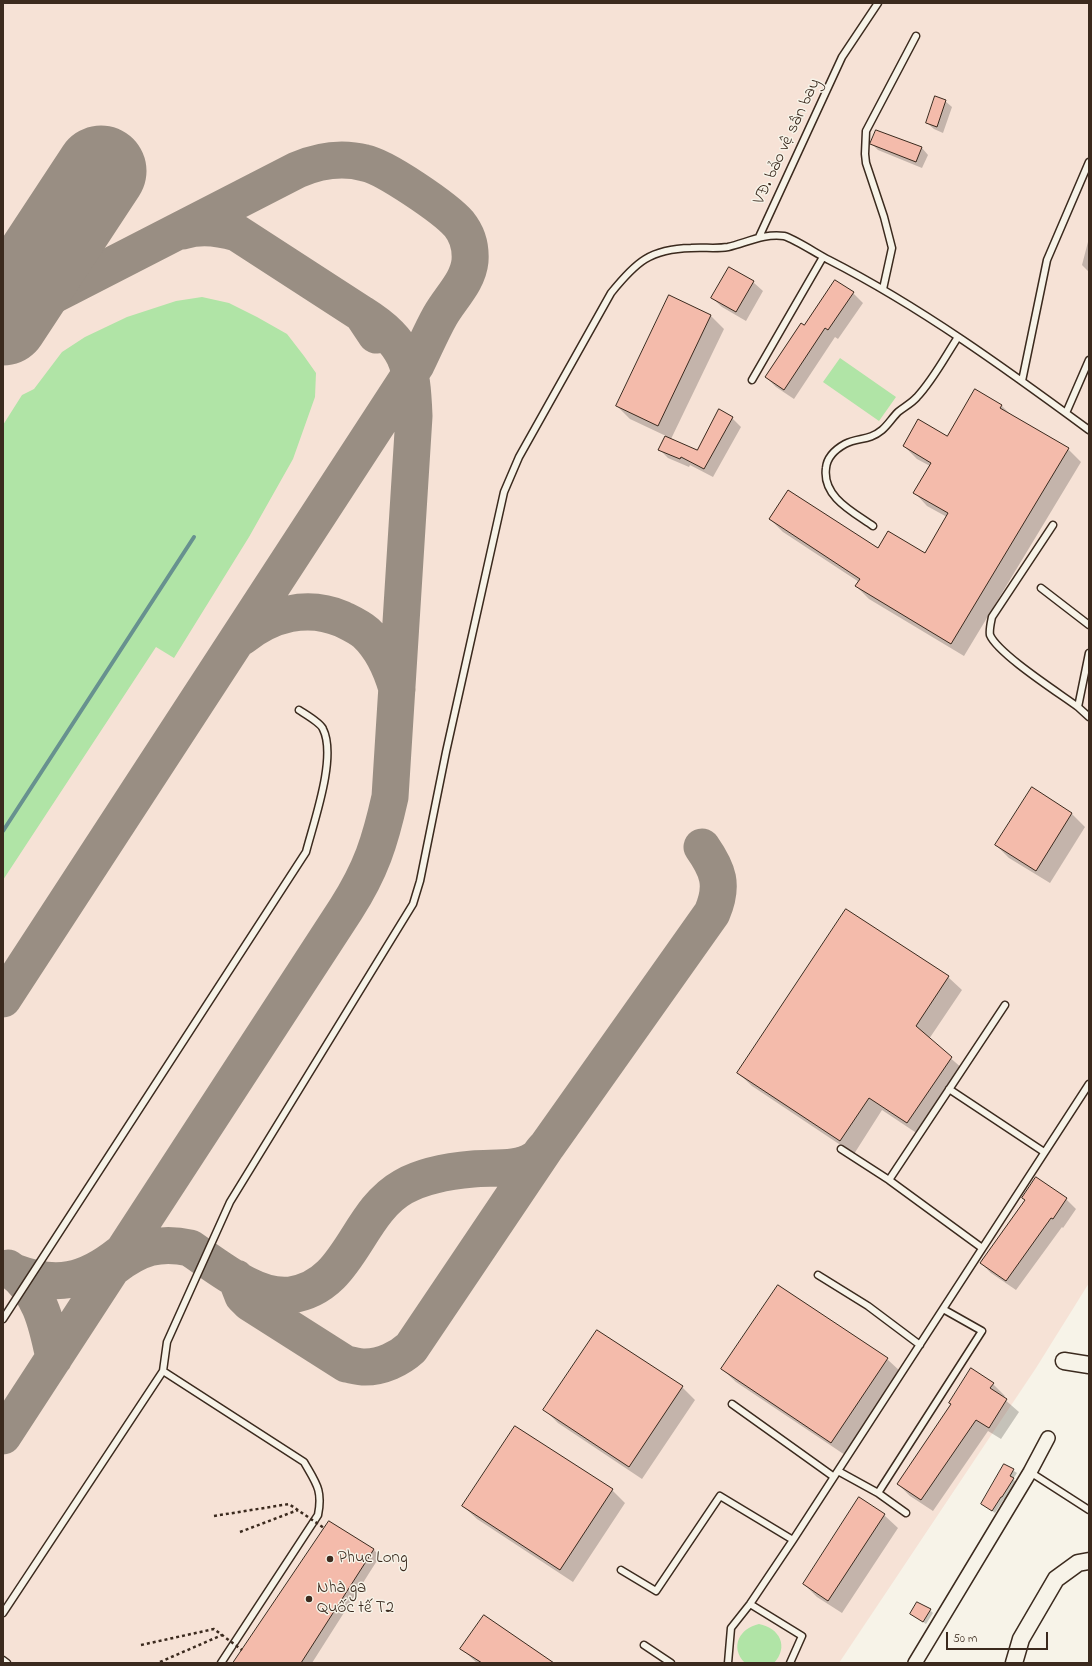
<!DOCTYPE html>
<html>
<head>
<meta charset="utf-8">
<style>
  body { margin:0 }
  #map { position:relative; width:1092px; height:1666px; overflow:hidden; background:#f7f3e8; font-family:"Indie Flower",sans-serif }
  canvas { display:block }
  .frame { position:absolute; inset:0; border:4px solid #3b2a1e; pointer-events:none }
  .scale { position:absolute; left:946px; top:1632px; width:102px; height:18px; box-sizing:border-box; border:2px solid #3b2a1e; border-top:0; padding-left:5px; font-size:12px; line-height:14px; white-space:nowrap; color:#3b2a1e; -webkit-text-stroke:3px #f7f3e8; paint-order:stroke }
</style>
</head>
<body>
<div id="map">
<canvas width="1092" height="1666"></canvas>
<div class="frame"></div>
<div class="scale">50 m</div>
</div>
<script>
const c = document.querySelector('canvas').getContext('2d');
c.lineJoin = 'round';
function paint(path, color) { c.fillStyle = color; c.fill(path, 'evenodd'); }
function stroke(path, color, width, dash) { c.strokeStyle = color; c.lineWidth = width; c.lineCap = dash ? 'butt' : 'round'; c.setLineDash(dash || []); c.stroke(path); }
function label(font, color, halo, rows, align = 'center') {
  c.font = font + ' "Indie Flower",sans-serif'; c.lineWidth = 3; c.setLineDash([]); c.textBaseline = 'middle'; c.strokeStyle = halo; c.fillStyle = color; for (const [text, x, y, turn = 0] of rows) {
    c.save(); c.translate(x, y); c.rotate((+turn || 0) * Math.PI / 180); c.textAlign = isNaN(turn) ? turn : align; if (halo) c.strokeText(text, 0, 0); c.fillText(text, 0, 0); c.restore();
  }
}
paint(new Path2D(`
  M3 3H1089V1283L1036 1368 839 1663H3Z`), '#f6e2d6');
paint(new Path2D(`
  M202 297 229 303 257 317 287 334 304 356 316 373 315 397 293 459 249 537 174 658 156 647 3 880V425L22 395 34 389 62 352 85 337 127 317 176 301Z
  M840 358 896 397 879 421 823 382Z
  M759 1624C780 1628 789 1647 774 1663H745C729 1647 740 1628 759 1624Z`), '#b0e4a6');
paint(new Path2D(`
  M945 101 952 107 943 133 934 129 927 123Z
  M877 131 922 148 928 155 922 168 878 150 872 144Z
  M1089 238V272L1082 265Z
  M753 282 763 291 746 321 722 307 712 298Z
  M853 293 863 303 838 339 835 337 794 399 776 387 766 377 805 326Z
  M670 296 711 316 724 329 671 439 697 451 732 418 741 427 713 477 690 465 689 467 668 458 660 450 666 436 630 419 617 406Z
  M975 390 1002 406 1011 415 1068 449 1081 462 964 656 869 599 856 586 859 582 783 532 770 519 878 550 925 554 947 517 927 506 915 493 930 466 917 459 904 446 947 437Z
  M1032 789 1072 814 1085 827 1050 883 1009 858 996 845Z
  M846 910 948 977 962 990 929 1039 964 1070 921 1136 882 1110 854 1154 752 1086 738 1073Z
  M1037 1179 1066 1199 1076 1209 1063 1228 1062 1227 1016 1290 991 1273 981 1263 1026 1200Z
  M778 1286 887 1359 901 1372 845 1455 736 1382 722 1369Z
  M993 1384 1005 1396 1003 1398 1019 1412 1001 1439 988 1431 933 1511 910 1496 898 1484Z
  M682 1387 695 1400 642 1479 558 1423 545 1410Z
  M1005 1465 1017 1473 1013 1479 1016 1482 1006 1500 1004 1499 995 1513 982 1504Z
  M612 1490 625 1503 573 1582 477 1519 463 1506Z
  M884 1515 898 1528 842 1613 817 1597 804 1584Z
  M329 1523 374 1550 380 1556 312 1663H234Z
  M930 1610 933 1613 926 1624 911 1614Z
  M462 1649 552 1663H477Z`), '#0003');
stroke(new Path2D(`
  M3 831 194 537`), '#67918f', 4);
stroke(new Path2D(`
  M183 231C201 225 220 228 237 233L362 314 376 335
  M3 321 297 170C318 161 342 157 365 163 385 167 445 208 459 224 467 234 471 247 470 261 468 282 450 298 440 316 431 332 424 349 416 365L3 999
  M242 637C271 614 307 604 342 619 350 623 359 627 366 633 382 648 391 668 397 689
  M114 1267C139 1248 159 1241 190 1248 217 1266 256 1299 290 1295 351 1287 355 1214 403 1187 424 1175 449 1171 473 1169 492 1167 518 1171 535 1159 539 1157 542 1151 545 1148
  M8 1268C40 1289 47 1324 54 1358
  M14 1272C56 1288 85 1282 120 1254
  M236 1278 243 1296 250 1303 346 1364C352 1365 359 1367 365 1367 382 1367 399 1359 411 1348L547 1146 712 913C724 885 718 870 702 847
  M3 1436 346 909C371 870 380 842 390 797L414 416C412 365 408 343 362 314`), '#998e83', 37);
stroke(new Path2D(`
  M3 320 101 171`), '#998e83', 91);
const building = new Path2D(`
  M935 96 946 100 937 127 926 123Z
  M876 130 922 147 916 162 870 144Z
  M729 267 754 281 736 312 711 298Z
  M835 280 854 292 828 330 825 328 784 390 765 377 801 323 804 325Z
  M669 295 711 315 658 426 616 406Z
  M975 389 1002 405 1000 408 1069 448 951 644 855 586 860 579 769 519 788 490 878 548 888 531 925 553 948 513 913 493 931 463 903 446 918 419 947 436Z
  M719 409 733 417 704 469 681 457 680 459 658 450 665 436 697 450Z
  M1032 787 1072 813 1036 871 995 845Z
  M846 909 949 976 916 1026 952 1057 907 1123 869 1098 840 1141 737 1073Z
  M1036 1177 1067 1198 1053 1219 1051 1218 1006 1281 980 1263 1025 1200 1022 1198Z
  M778 1285 888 1358 831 1443 721 1369Z
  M597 1330 683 1386 629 1467 543 1410Z
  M971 1368 994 1383 990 1388 1007 1399 989 1428 976 1420 921 1500 897 1484 951 1404 949 1403Z
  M515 1426 613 1489 560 1570 462 1506Z
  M1004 1464 1014 1469 1010 1476 1014 1478 1002 1497H1001L992 1511 981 1504Z
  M859 1497 885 1514 828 1601 803 1584Z
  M329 1521 374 1549 301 1663H233Z
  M917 1602 931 1609 923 1622 910 1614Z
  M484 1615 554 1663H482L460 1649Z`);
paint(building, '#f4bbab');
stroke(building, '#3b2a1e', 1);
const service = new Path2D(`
  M759 237 842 57 878 3
  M883 289 892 248 884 217 866 163 865 154 866 131 916 36
  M752 380 823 257
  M1022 381 1047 260 1089 162
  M1066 413 1089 360
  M1053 525 992 617C991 622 989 630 990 635 998 654 1059 693 1078 707
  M873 526C853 512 822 497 826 468 827 457 836 449 845 444 858 437 869 441 882 430 888 425 892 418 898 412 904 407 912 403 917 397 933 380 945 357 958 337
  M1041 588 1089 625
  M1089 653 1078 707 1089 717
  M949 1089 1044 1152
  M841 1149 889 1180 982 1248
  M889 1180 1005 1005
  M818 1275 868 1306 920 1345
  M3 1319 306 852C314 821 337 757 323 729 321 723 305 714 299 710
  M163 1371 304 1462C316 1483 323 1490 318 1515L221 1663
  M732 1404 834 1477
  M838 1471 878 1493 906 1513
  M1030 1472 1089 1510
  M878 1493 982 1331 943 1309
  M621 1570 656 1591 720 1496 793 1540
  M750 1604 802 1636 790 1663
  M3 1613 163 1371 167 1342 230 1202 413 904 420 881 446 752 504 492 519 457 611 293C636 262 650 249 691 248 703 247 716 249 728 247 746 243 764 233 784 236 793 238 819 255 829 260 921 307 1006 369 1089 430
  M644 1645 671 1663
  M3 1660 7 1663
  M728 1663 731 1628 750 1604 793 1540 1089 1084`);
const minor = new Path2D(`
  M915 1663 1030 1472 1048 1438`);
const tertiary = new Path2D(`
  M1064 1361 1089 1365
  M1014 1663 1021 1639 1056 1579 1078 1563 1089 1561`);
stroke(service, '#3b2a1e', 9);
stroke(minor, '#3b2a1e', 16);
stroke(tertiary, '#3b2a1e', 19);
stroke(new Path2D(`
  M240 1532 298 1510
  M160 1662 222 1635`), '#3b2a1e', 2.5, [3, 3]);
stroke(service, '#f7f3e8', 6);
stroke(minor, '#f7f3e8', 13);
stroke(tertiary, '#f7f3e8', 16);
stroke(new Path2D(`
  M214 1516 289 1504 324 1528
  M141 1645 214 1629 242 1650`), '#3b2a1e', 2.5, [3, 3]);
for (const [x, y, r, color] of [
  [330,1559,4,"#3b2a1e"],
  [309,1599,4,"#3b2a1e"]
]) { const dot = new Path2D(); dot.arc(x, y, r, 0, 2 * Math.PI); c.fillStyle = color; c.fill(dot); stroke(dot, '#f7f3e8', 1.5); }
label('17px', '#3b2a1e', '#f7f3e8', [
  ["VĐ. bảo vệ sân bay",788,142,-65]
]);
label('17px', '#3b2a1e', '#f7f3e8', [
  ["Phuc Long",338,1559],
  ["Nhà ga",317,1589],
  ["Quốc tế T2",317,1609]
], 'left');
</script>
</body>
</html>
